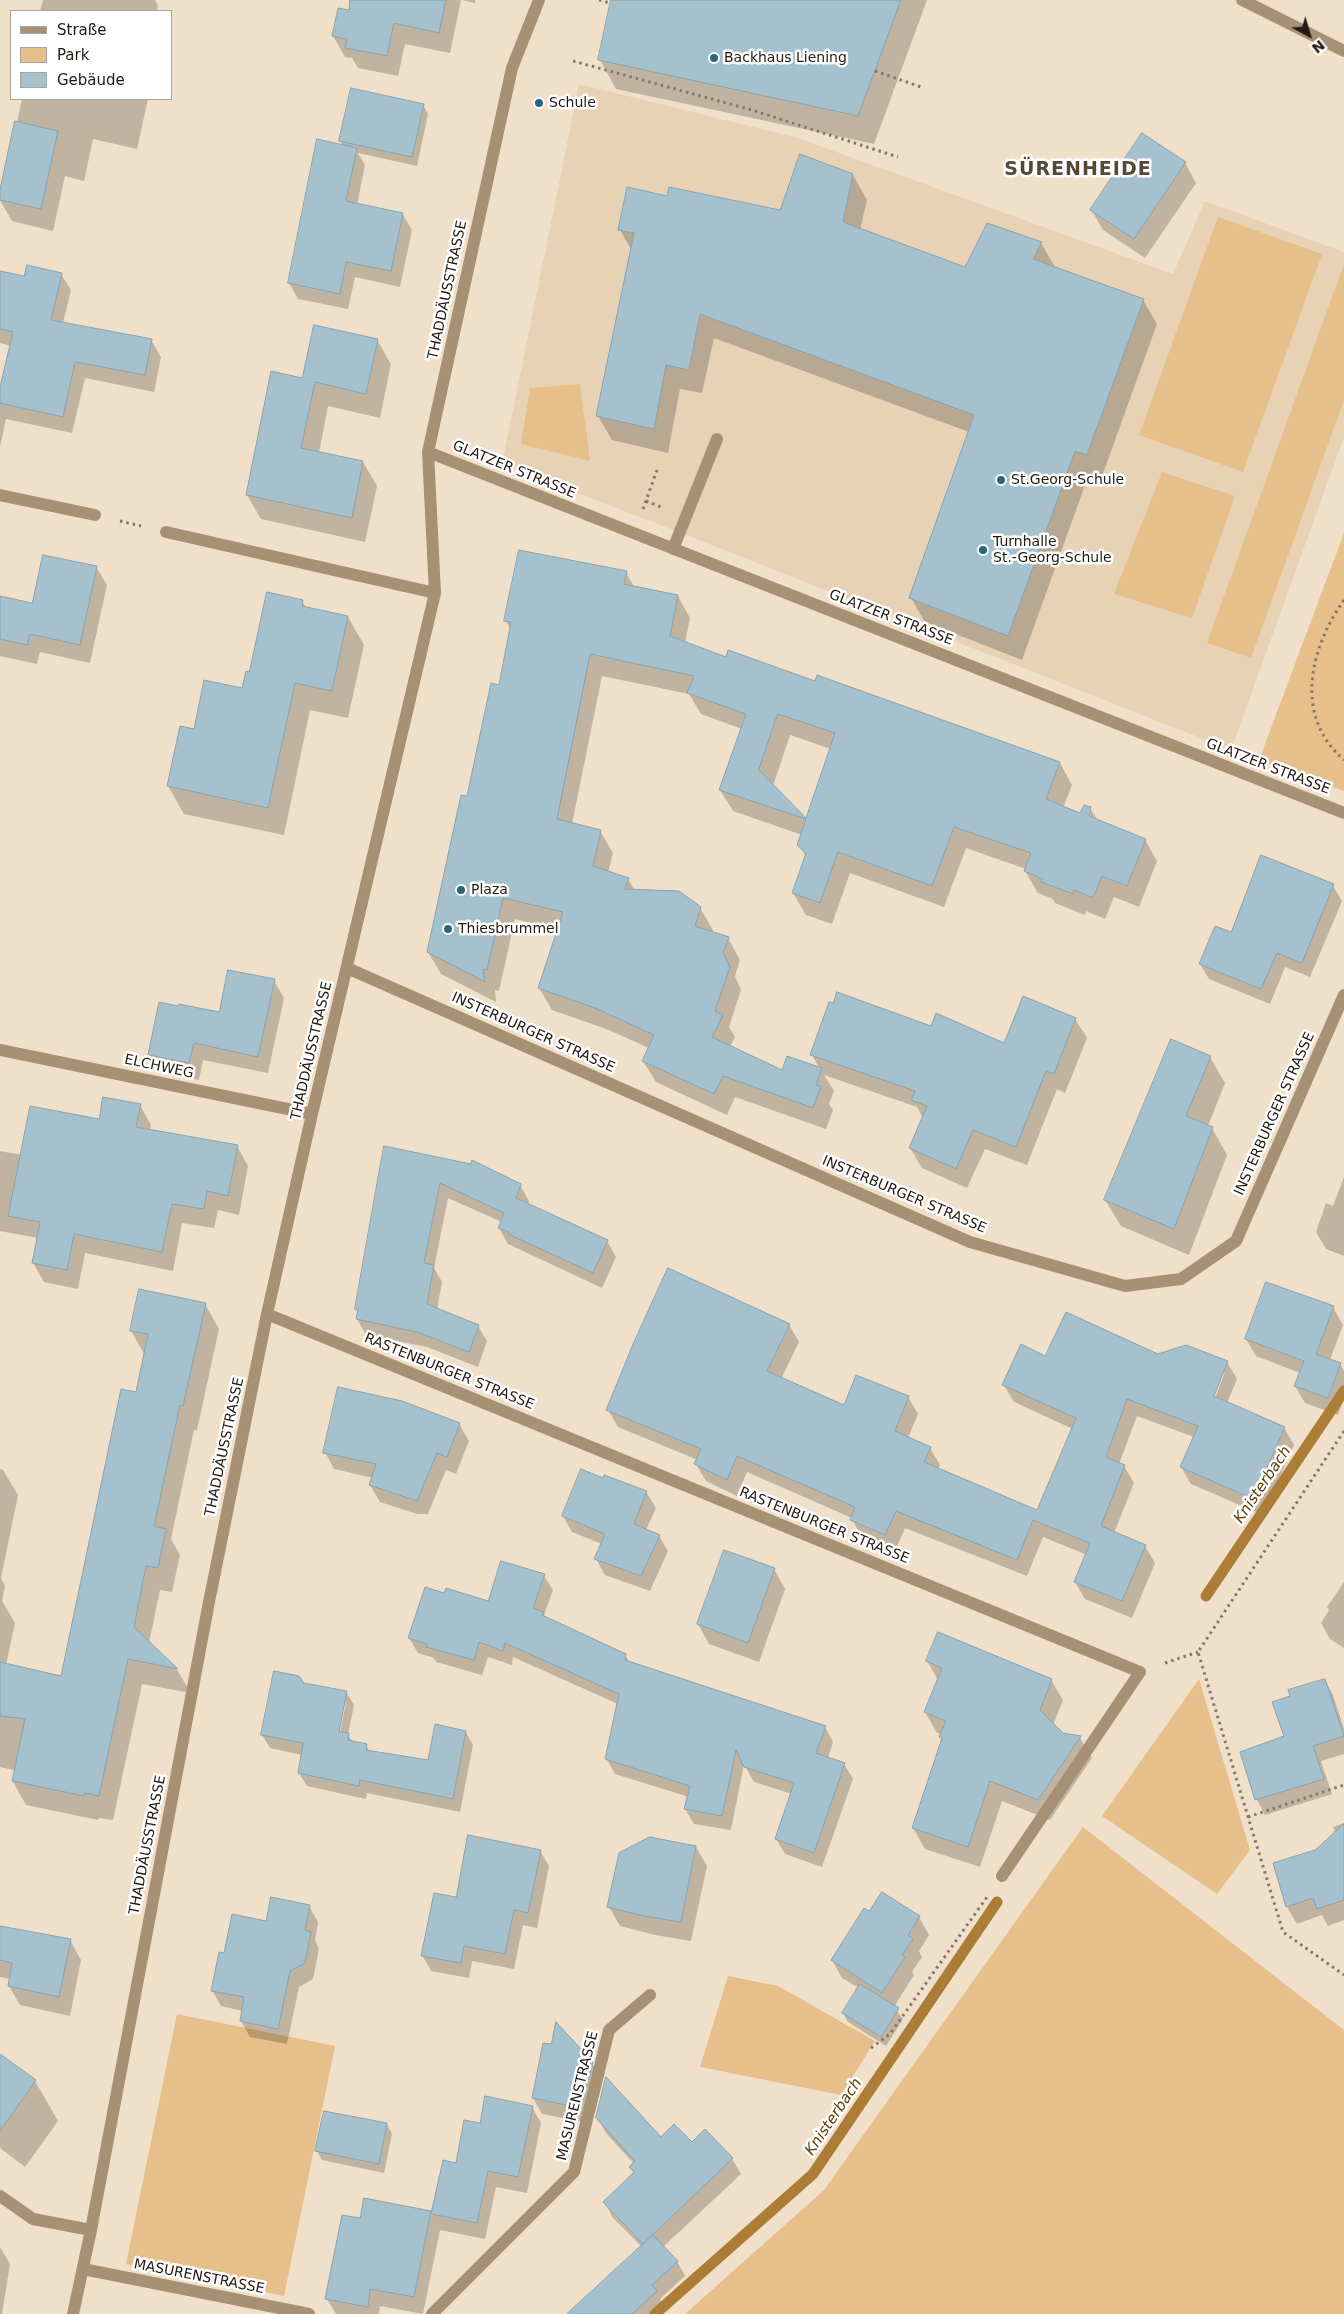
<!DOCTYPE html>
<html>
<head>
<meta charset="utf-8">
<style>
  body { margin:0 }
  #map { position:relative; width:1344px; height:2314px; overflow:hidden; background:#f1e0c9; font-family:"DejaVu Sans",sans-serif }
  canvas { display:block }
  .legend { position:absolute; left:10px; top:10px; width:162px; height:90px; box-sizing:border-box; background:#fff; border:1px solid #a6a3a0; margin:0; padding:6px 9px; list-style:none; font-size:15px; color:#201a12 }
  .legend li { display:flex; align-items:center; gap:10px; height:25px }
  .legend b { width:25px; border:1px solid #a6a3a0 }
  .north { position:absolute; left:1284px; top:10px; width:50px; height:50px; -webkit-text-stroke:4px #fff; paint-order:stroke; rotate:141deg; font-size:14px; font-weight:700; line-height:20px; text-align:center; color:#201a12 }
  .north::after { content:''; display:block; margin:auto; width:18px; height:22px; background:#201a12; clip-path:polygon(50% 0,100% 100%,50% 72%,0 100%) }
</style>
</head>
<body>
<div id="map">
<canvas width="1344" height="2314"></canvas>
<ul class="legend">
<li><b style="height:6px;background:#a69175"></b>Straße</li>
<li><b style="height:14px;background:#e6bf8b"></b>Park</li>
<li><b style="height:14px;background:#a5c1ce"></b>Gebäude</li>
</ul>
<div class="north">N</div>
</div>
<script>
const c = document.querySelector('canvas').getContext('2d');
c.lineJoin = 'round';
function paint(path, color) { c.fillStyle = color; c.fill(path, 'evenodd'); }
function stroke(path, color, width, dash) { c.strokeStyle = color; c.lineWidth = width; c.lineCap = dash ? 'butt' : 'round'; c.setLineDash(dash || []); c.stroke(path); }
function label(font, color, halo, rows, align = 'center') {
  c.font = font + ' "DejaVu Sans",sans-serif'; c.lineWidth = 5; c.setLineDash([]); c.textBaseline = 'middle'; c.strokeStyle = halo; c.fillStyle = color; for (const [text, x, y, turn = 0] of rows) {
    c.save(); c.translate(x, y); c.rotate((+turn || 0) * Math.PI / 180); c.textAlign = isNaN(turn) ? turn : align; if (halo) c.strokeText(text, 0, 0); c.fillText(text, 0, 0); c.restore();
  }
}
paint(new Path2D(`
  M579 84 798 138 1173 274 1205 201 1344 252V437L1231 750 658 524 502 464Z`), '#e8d2b6');
paint(new Path2D(`
  M1218 217 1322 254 1243 472 1139 435Z
  M1344 264V400L1251 658 1207 643Z
  M580 384 590 461 521 444 530 388Z
  M1162 472 1235 496 1192 618 1114 594Z
  M1344 533V791L1259 760Z
  M1199 1679 1250 1850 1217 1894 1102 1816Z
  M1083 1827 1344 2030V2314H685L824 2190Z
  M728 1976 778 1986 875 2041 841 2095 700 2067Z
  M177 2014 335 2046 284 2296 126 2264Z`), '#e6bf8b');
paint(new Path2D(`
  M43 0H155L158 6 157 11H40Z
  M381 0H461L450 53 405 44 398 76 358 68 352 58 345 57 333 36 377 17Z
  M462 0H475V3Z
  M612 0H927L874 144 616 89 600 60Z
  M22 99H148L137 149 93 139 84 181 65 176 53 231 12 221 0 200Z
  M423 105 428 114 417 166 358 153 365 165 357 205 403 215 412 230 400 287 355 277 348 309 298 299 289 283 343 146 340 141Z
  M1185 163 1196 183 1145 258 1103 230 1092 211Z
  M853 175 867 200 860 230 966 269 1041 243 1055 267 1143 300 1157 324 1101 479 1089 474 1022 660 925 622 911 598 969 432 714 338 702 393 680 389 668 453 612 440 598 416 632 251 620 230 668 197 780 212Z
  M0 272 25 278 61 274 71 290 63 323 151 340 161 357 154 392 85 378 72 433 6 419 0 447V390L11 346 0 343Z
  M377 340 391 364 380 418 328 406 319 453 363 462 377 486 365 542 261 519 247 495 303 379Z
  M96 567 107 585 90 663 40 652 37 664 0 656V598L33 604Z
  M626 573 635 588 678 596 690 618 685 643 726 659 815 682 1060 763 1072 785 1063 808 1080 814 1090 808 1098 821 1145 840 1157 861 1139 907 1114 897 1105 919 1086 911 1085 915 1055 903 1053 899 1038 893 1025 871 1026 869 966 848 944 907 850 873 832 924 806 915 793 893 806 857 799 844 802 835 733 811 720 790 742 729 701 714 689 694 602 676 572 824 600 831 613 853 608 873 628 879 635 891 700 908 713 930 712 933 728 938 740 960 735 976 741 990 729 1027 735 1037 730 1047 783 1071 820 1069 812 1055 931 1027 1004 1044 1075 1019 1087 1038 1065 1093 1057 1089 1027 1165 985 1149 967 1188 922 1168 910 1148 923 1118 917 1107 824 1075 834 1091 829 1104 833 1110 826 1129 735 1097 727 1115 656 1082 643 1061 649 1048 609 1030 552 1010 539 988 559 930 515 919 499 991 495 990 496 1002 441 974 428 952 468 798 500 686 511 630 506 621ZM790 735 831 749 807 821 773 786Z
  M302 601 306 608 348 617 364 645 348 718 310 710 284 835 184 814 168 786 195 730 243 690Z
  M1333 886 1342 901 1310 977 1285 967 1270 1004 1209 979 1200 964 1232 934Z
  M274 981 284 998 268 1073 203 1060 199 1080 159 1072 149 1054Z
  M1210 1057 1225 1083 1208 1126 1212 1128 1227 1155 1189 1255 1121 1226 1105 1200Z
  M140 1105 151 1125 150 1131 237 1146 248 1166 239 1215 218 1210 214 1228 182 1223 173 1271 85 1253 78 1289 44 1282 33 1263 38 1238 0 1231V1151L22 1155Z
  M385 1148 520 1185 529 1201 528 1205 607 1241 616 1257 602 1288 508 1244 499 1228 502 1222 448 1198 434 1268 442 1282 437 1309 478 1326 487 1341 478 1367 427 1347 366 1335 357 1319 358 1312 356 1309Z
  M1344 1177V1256L1326 1249 1316 1232 1326 1203 1333 1206Z
  M205 1304 219 1329 197 1430H194L171 1539 180 1555 172 1592 160 1590 149 1643 177 1670 191 1693 142 1684 113 1820 99 1818 98 1820 26 1805 12 1780 18 1771 0 1767V1469L3 1470 18 1495 1 1578 5 1586 2 1601 15 1623 6 1665 62 1678 137 1393 145 1355 131 1331Z
  M1333 1307 1343 1325 1330 1360 1340 1364 1344 1371V1398L1338 1415 1305 1403 1295 1386 1300 1373 1256 1356 1246 1339Z
  M789 1325 799 1342 781 1379 845 1406 908 1397 918 1414 908 1438 930 1448 940 1465 938 1469 1038 1511 1073 1429 1014 1402 1004 1385 1046 1357 1158 1356 1227 1362 1237 1379 1227 1403 1284 1428 1294 1445 1263 1515 1191 1484 1181 1467 1194 1437 1137 1416 1119 1464 1124 1466 1134 1483 1114 1533 1145 1546 1155 1563 1132 1618 1085 1599 1075 1582 1087 1555 1043 1537 1027 1576 905 1528 895 1551 861 1537 852 1518 747 1472 737 1496 706 1481 696 1464 698 1460 618 1427 608 1410ZM1222 1372H1225L1213 1403 1211 1402Z
  M459 1424 469 1441 456 1474 446 1470 428 1514H417L380 1502 370 1485 373 1478 334 1469 325 1452Z
  M604 1479 646 1492 656 1508 646 1530 659 1536 668 1551 650 1591 605 1575 596 1559 602 1544 572 1532 563 1516Z
  M774 1569 785 1589 759 1662 709 1644 698 1624Z
  M544 1576 553 1590 544 1615 546 1618 625 1655 630 1663 825 1727 833 1742 828 1758 844 1764 853 1779 822 1867 785 1854 776 1839 792 1794 754 1782 744 1764 731 1830 694 1824 685 1809 689 1797 615 1774 606 1758 618 1704 513 1657 512 1665 488 1657 482 1675 436 1662 434 1658 418 1653 409 1638 444 1594 489 1603Z
  M1344 1582V1648L1330 1639 1321 1623 1329 1610 1327 1607Z
  M927 1661 1051 1680 1063 1700 1053 1725 1063 1735 1080 1738 1092 1758 1050 1820 1002 1801 980 1867 925 1849 913 1828 943 1740 941 1734 937 1733 925 1712 938 1680Z
  M1325 1680 1333 1695 1344 1729V1754L1321 1761 1332 1794 1265 1815 1257 1800 1241 1752 1285 1737 1291 1696Z
  M303 1684 346 1692 354 1705 348 1735 353 1742 366 1745 370 1752 429 1761 466 1732 473 1745 460 1812 367 1793 366 1799 307 1786 299 1773 302 1755 270 1748 262 1735ZM343 1702H346L339 1738H336Z
  M1344 1823V1920L1328 1926 1322 1915 1297 1924 1287 1907 1274 1864 1315 1851 1335 1833 1333 1827Z
  M696 1847 707 1866 691 1941 655 1935 620 1926 609 1907Z
  M540 1851 549 1866 537 1928 523 1925 514 1969 472 1961 469 1978 431 1971 422 1955 457 1899Z
  M882 1894 919 1917 929 1935 919 1951 922 1957 912 1972 914 1975 894 2007 903 2019 886 2046 848 2022 843 2013 859 1988 842 1978 832 1960 870 1913Z
  M309 1906 318 1922 315 1940 319 1949 313 1979 299 1987 287 2044 250 2037 241 2021 243 2011 221 2006 212 1990 225 1954Z
  M0 1926 70 1940 81 1960 70 2016 20 2005 9 1986 10 1979 0 1977Z
  M0 2059 10 2063 35 2081 58 2121 25 2167 0 2148Z
  M592 2063 601 2080 590 2123 542 2114 533 2098Z
  M532 2107 541 2123 527 2193 496 2187 485 2239 440 2230 423 2314 380 2306 379 2314H336L327 2299 361 2220 430 2212 432 2216 444 2162 457 2165 481 2124Z
  M597 2117 660 2139 692 2144 732 2159 741 2174 663 2247 677 2261 685 2276 660 2299 664 2307 656 2314H573L642 2247 613 2218 605 2203 635 2174 631 2167 634 2164 606 2133Z
  M387 2124 392 2134 384 2173 322 2160 317 2151Z
  M0 2247 10 2264 2 2314H0Z`), '#0003');
stroke(new Path2D(`
  M1206 1596 1344 1391
  M655 2314 813 2174 997 1902`), '#ac7d36', 11);
const building = new Path2D(`
  M350 0H446L439 33 394 23 387 56 345 48 347 39 332 36 338 8 349 10Z
  M611 0H901L858 116 598 60Z
  M351 88 424 104 412 157 339 141Z
  M15 121 58 131 41 209 0 200V190Z
  M1142 133 1186 162 1134 239 1090 210Z
  M317 139 357 148 346 201 403 213 391 271 346 262 340 294 288 283Z
  M800 154 853 174 843 222 965 267 987 223 1042 242 1033 259 1144 299 1087 455 1075 451 1008 636 909 598 974 415 700 314 689 370 666 365 654 429 596 416 634 233 618 230 627 187 667 196 669 187 780 210Z
  M27 265 62 273 51 320 152 339 145 375 75 362 63 417 0 403V387L13 332 0 329V271L24 276Z
  M314 325 378 339 366 394 315 382 301 448 363 461 352 518 246 495 271 371 302 378Z
  M519 550 627 571 624 584 678 595 670 636 726 657 728 650 815 681 817 675 1060 762 1046 799 1080 813 1084 805 1091 807 1089 816 1146 839 1127 886 1102 876 1093 898 1074 890 1073 894 1041 882 1043 879 1024 871 1031 853 954 827 932 886 838 852 820 903 792 893 806 853 797 845 806 819 719 790 746 714 687 693 694 676 590 654 557 819 601 830 593 866 629 878 625 889 679 891 701 907 695 926 729 937 723 953 730 967 715 1011 723 1015 712 1037 782 1070 787 1056 822 1068 816 1085 821 1087 813 1108 723 1076 714 1094 642 1061 654 1035 595 1008 538 988 563 912 503 898 487 970 483 969 485 982 427 952 461 795 467 796 491 683 499 685 511 622 504 621ZM778 714 835 733 806 818 759 770Z
  M43 555 97 566 80 645 30 634 27 645 0 639V596L32 603Z
  M267 592 303 600 302 606 348 616 332 691 295 683 268 808 167 786 180 726 194 729 204 680 242 688 246 671 249 672Z
  M1261 855 1334 884 1302 963 1277 953 1261 989 1199 964 1215 926 1231 932Z
  M228 970 275 979 258 1057 194 1043 189 1063 148 1055 159 1002 178 1006 179 1004 219 1012Z
  M837 992 931 1026 936 1013 1004 1043 1023 996 1076 1018 1054 1074 1046 1071 1016 1147 973 1130 956 1169 909 1148 927 1106 911 1100 915 1091 810 1055 829 1002 833 1003Z
  M1171 1039 1211 1056 1186 1116 1213 1127 1174 1229 1104 1200Z
  M103 1097 141 1104 136 1127 238 1145 228 1196 207 1191 204 1209 172 1204 162 1252 74 1234 67 1270 32 1263 40 1222 8 1216 30 1106 99 1119Z
  M384 1146 471 1164 472 1160 521 1184 516 1198 608 1240 593 1273 508 1234 509 1232 498 1228 504 1213 440 1183 424 1263 434 1265 427 1304 479 1325 469 1352 417 1332 356 1319 358 1310 355 1309Z
  M668 1268 790 1324 767 1371 844 1405 856 1375 909 1396 895 1431 931 1447 924 1462 1037 1510 1076 1418 1002 1385 1021 1344 1045 1356 1066 1312 1158 1354 1186 1345 1228 1361 1214 1396 1285 1427 1253 1499 1180 1467 1198 1426 1127 1399 1106 1457 1125 1465 1101 1526 1146 1545 1122 1601 1074 1582 1090 1543 1033 1520 1017 1560 896 1511 885 1535 850 1520 855 1507 737 1456 727 1480 694 1464 701 1449 606 1410 634 1342Z
  M1266 1282 1334 1306 1316 1354 1341 1363 1328 1398 1294 1386 1304 1361 1245 1339Z
  M139 1289 206 1303 183 1406 180 1405 154 1526 166 1529 158 1568 146 1566 134 1627 178 1669 128 1659 99 1796 85 1793 84 1796 12 1781 25 1719 0 1716V1662L61 1676 121 1389 136 1392 148 1334 130 1331Z
  M338 1387 402 1401 460 1423 447 1457 437 1453 417 1501 369 1485 376 1464 323 1453Z
  M581 1469 603 1478 604 1475 647 1491 634 1524 660 1535 641 1576 594 1559 605 1534 562 1516Z
  M724 1550 775 1568 748 1643 697 1624Z
  M501 1561 545 1574 533 1608 544 1612 542 1615 626 1654 625 1660 826 1726 816 1753 845 1763 814 1853 775 1839 794 1783 744 1767 736 1750 722 1816 684 1809 690 1786 605 1759 619 1694 505 1643 503 1651 479 1642 474 1660 426 1647 427 1644 408 1638 425 1587 444 1593 446 1588 488 1601Z
  M938 1632 1052 1679 1040 1710 1063 1733 1081 1736 1038 1800 990 1781 968 1847 912 1828 942 1738 939 1737 946 1721 924 1712 942 1668 926 1661Z
  M274 1671 299 1676 304 1683 347 1691 339 1732 349 1733 348 1740 367 1744 366 1750 428 1760 435 1724 466 1731 453 1799 360 1780 359 1786 298 1773 303 1743 261 1735Z
  M1325 1679 1344 1736 1313 1746 1324 1779 1255 1800 1240 1752 1284 1736 1272 1702 1290 1696 1288 1690Z
  M1344 1824V1900L1317 1909 1313 1898 1286 1907 1273 1863 1315 1850Z
  M468 1835 541 1850 528 1913 514 1910 505 1954 464 1946 461 1963 421 1956 434 1893 456 1897Z
  M650 1837 696 1846 681 1922 644 1916 607 1907 619 1853Z
  M882 1892 920 1916 908 1935 913 1939 902 1955 905 1957 882 1993 831 1960 864 1908 869 1911Z
  M271 1897 310 1905 305 1930 311 1932 305 1963 290 1971 278 2029 240 2021 244 1997 211 1991 219 1952 224 1953 232 1914 266 1921Z
  M0 1926 71 1939 59 1997 8 1986 12 1963 0 1960Z
  M860 1984 899 2008 881 2037 842 2013Z
  M556 2022 593 2062 581 2108 532 2098 543 2043 551 2044Z
  M0 2054 36 2080 0 2131Z
  M606 2077 661 2137 674 2124 692 2142 705 2129 733 2158 643 2244 603 2202 634 2172 629 2167 635 2161 596 2118Z
  M485 2096 533 2106 518 2177 488 2171 477 2223 431 2214 443 2160 456 2163 464 2120 480 2123Z
  M324 2111 387 2123 379 2164 315 2151Z
  M364 2198 431 2211 414 2297 370 2289 368 2307 325 2299 342 2215 360 2218Z
  M653 2235 678 2261 652 2285 657 2291 632 2314H567Z`);
paint(building, '#a5c1ce');
stroke(building, '#87a3af', 1);
stroke(new Path2D(`
  M599 0 610 3
  M573 61 752 110 898 157
  M875 71 921 87
  M646 501 661 507
  M643 509 657 470
  M120 521 141 526
  M1344 600C1310 648 1293 716 1344 760
  M1344 1431 1198 1652 1283 1932 1344 1975
  M1165 1663 1198 1652
  M1248 1817 1344 1785
  M871 2048 890 2034 987 1897`), '#847869', 3, [2.5, 4]);
stroke(new Path2D(`
  M1242 0 1344 51
  M428 452 1344 813
  M0 495 95 515
  M166 532 435 593
  M673 549 717 439
  M347 968 970 1242 1125 1286 1181 1279 1236 1241 1344 995
  M0 1050 312 1114
  M267 1314 1140 1672 1002 1876
  M0 2196 33 2219 91 2230
  M83 2269 309 2314
  M73 2314 91 2230 209 1602 267 1314 312 1114 435 593 428 452 512 68 539 0
  M432 2314 574 2172 609 2030 650 1995`), '#a69175', 12);
for (const [x, y, r, color] of [
  [714,58,5,"#29667d"],
  [539,103,5,"#29667d"],
  [1001,480,5,"#29667d"],
  [983,550,5,"#29667d"],
  [461,890,5,"#29667d"],
  [448,929,5,"#29667d"]
]) { const dot = new Path2D(); dot.arc(x, y, r, 0, 2 * Math.PI); c.fillStyle = color; c.fill(dot); stroke(dot, '#fff', 2); }
label('14px', '#201a12', '#fff', [
  ["Backhaus Liening",724,58],
  ["Schule",549,103],
  ["St.Georg-Schule",1011,480],
  ["Turnhalle",993,542],
  ["St.-Georg-Schule",993,558],
  ["Plaza",471,890],
  ["Thiesbrummel",458,929]
], 'left');
label('14px', '#201a12', '#fff', [
  ["THADDÄUSSTRASSE",448,290,-78],
  ["GLATZER STRASSE",514,470,22],
  ["GLATZER STRASSE",891,618,21],
  ["GLATZER STRASSE",1268,767,21],
  ["INSTERBURGER STRASSE",533,1033,24],
  ["THADDÄUSSTRASSE",312,1051,-77],
  ["ELCHWEG",159,1067,12],
  ["INSTERBURGER STRASSE",1275,1114,-66],
  ["INSTERBURGER STRASSE",904,1195,23],
  ["RASTENBURGER STRASSE",449,1372,22],
  ["THADDÄUSSTRASSE",225,1447,-78],
  ["RASTENBURGER STRASSE",824,1526,22],
  ["THADDÄUSSTRASSE",148,1845,-79],
  ["MASURENSTRASSE",578,2096,-76],
  ["MASURENSTRASSE",199,2277,11]
]);
label('italic 15px', '#5d3d01', '#fff', [
  ["Knisterbach",1263,1485,-56],
  ["Knisterbach",834,2117,-56]
]);
c.letterSpacing = '1px';
label('bold 19px', '#564835', '#fff', [
  ["SÜRENHEIDE",1078,170]
]);
c.letterSpacing = '0px';
</script>
</body>
</html>
